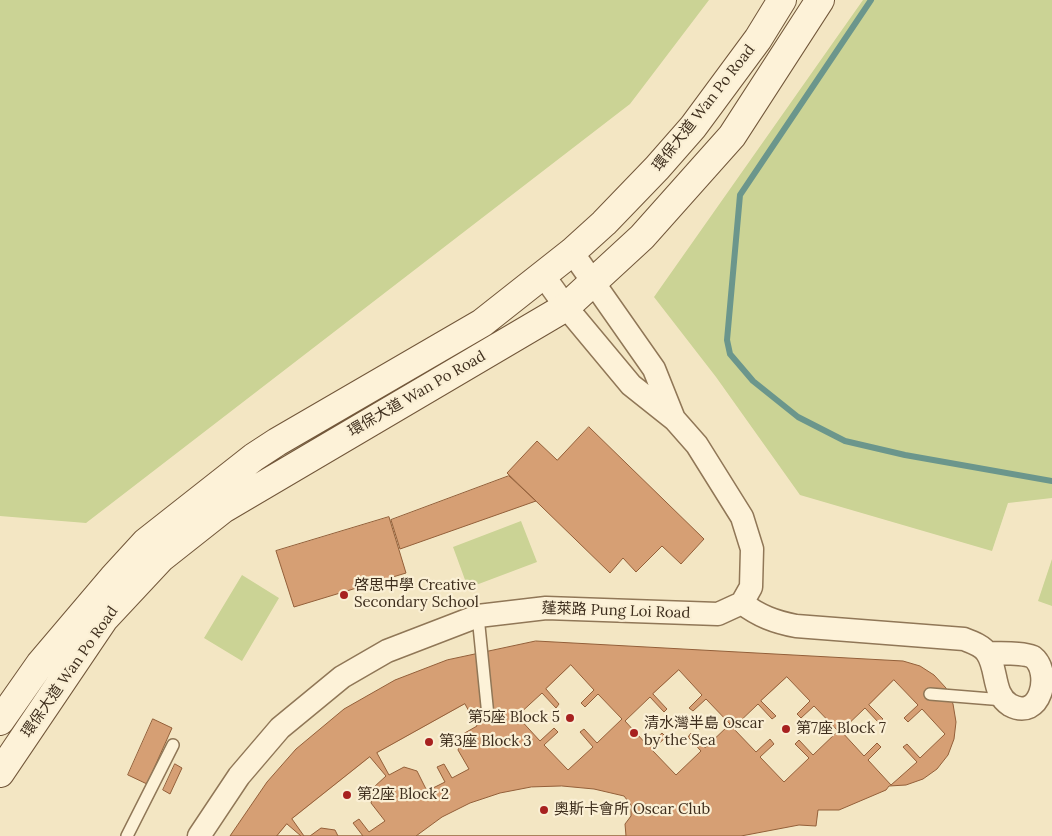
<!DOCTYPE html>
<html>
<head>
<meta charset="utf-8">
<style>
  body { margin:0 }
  canvas { display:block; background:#f3e6c3 }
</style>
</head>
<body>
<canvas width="1052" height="836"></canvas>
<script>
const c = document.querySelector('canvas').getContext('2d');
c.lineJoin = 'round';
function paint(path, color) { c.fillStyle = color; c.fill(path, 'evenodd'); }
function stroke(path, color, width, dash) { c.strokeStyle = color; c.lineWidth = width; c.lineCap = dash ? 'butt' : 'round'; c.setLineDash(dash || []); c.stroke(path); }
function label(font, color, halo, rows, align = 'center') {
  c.font = font + ' Lora,"Noto Sans TC",serif'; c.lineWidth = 4.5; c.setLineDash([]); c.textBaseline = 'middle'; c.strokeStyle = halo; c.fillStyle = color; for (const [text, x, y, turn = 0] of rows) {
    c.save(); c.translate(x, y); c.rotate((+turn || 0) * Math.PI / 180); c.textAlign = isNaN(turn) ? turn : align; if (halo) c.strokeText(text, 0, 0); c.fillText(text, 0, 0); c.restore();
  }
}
paint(new Path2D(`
  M0 0H709L630 104 86 523 0 516Z
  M863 0H1052V498L1008 503 992 551 800 495 716 377 654 297Z
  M521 521 537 562 468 588 453 547Z
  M1052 559V606L1038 601Z
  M242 575 279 598 242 661 204 638Z`), '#cbd395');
stroke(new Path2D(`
  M871 0 740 195 727 340 730 354 753 381 798 417 845 441 905 455 1052 481`), '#6b968c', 6);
const building = new Path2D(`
  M589 427 704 539 681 564 662 546 636 572 623 558 610 573 507 473 537 441 557 460Z
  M509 476 536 501 400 549 391 520Z
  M389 517 406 573 294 607 276 551Z
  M536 641 903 661 920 666 934 675 946 688 953 704 956 722 954 739 948 755 937 769 923 779 906 785 889 786 886 790 839 810H818L816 826 799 825 741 836H230L267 782 296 749 344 709 395 680 447 660Z
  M571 665 594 690 581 703 585 707 598 694 622 719 597 743 584 729 580 732 593 747 568 770 544 745 558 732 554 728 540 741 517 716 542 693 556 708 559 704 546 689Z
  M679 670 702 695 689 708 693 711 706 699 730 724 705 748 691 733 688 737 701 751 676 775 652 750 666 737 662 733 648 746 625 721 650 697 664 712 667 709 653 694Z
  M787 677 810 701 797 714 801 718 814 706 838 731 813 755 799 740 795 744 809 758 784 782 760 757 774 744 770 739 756 752 733 728 758 704 772 719 776 716 761 701Z
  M894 680 918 705 904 718 908 722 922 709 945 734 920 758 907 744 903 747 917 762 891 785 868 760 881 747 877 743 864 756 841 731 865 708 879 723 883 719 869 705Z
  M465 704 477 726 463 734 458 750 469 769 452 778 444 764 437 767 445 782 427 791 417 771 404 767 389 775 377 753Z
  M153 719 172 728 147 784 128 775Z
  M370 757 386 776 374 787 371 803 385 821 369 832 359 819 353 823 363 836H338L335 830 321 828 310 836H304L292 819Z
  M175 764 182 768 170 794 163 790Z
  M562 786 594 789 624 796 631 805V816L625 824 626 836H416L442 817 470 803 500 793 531 787Z
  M287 824 301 836H277Z`);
paint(building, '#d69f74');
stroke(building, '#935f39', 1);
const service = new Path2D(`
  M478 616 488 716
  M930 694 1004 700
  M127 836 173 745`);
const minor = new Path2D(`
  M572 252 654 369 674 419
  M543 275 566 307 631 385 675 420 697 445 742 517 752 549 751 587 742 603
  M742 603C759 616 775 622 796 626L964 639C972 642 983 646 987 653 998 669 992 694 1010 705 1041 722 1052 672 1033 657 1021 652 1001 654 987 653
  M199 836 239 776 280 728 342 677 387 651 478 616 546 608 718 614 742 603`);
const secondary = new Path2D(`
  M0 721 40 664 113 578 146 542 254 457 277 442 482 323 572 252 604 223 657 168 693 127 758 39 782 0
  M0 773 104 619 161 558 223 509 566 307 642 237 732 136 820 0`);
stroke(service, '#907757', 14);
stroke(minor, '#907757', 25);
stroke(secondary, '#72573a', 30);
stroke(service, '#fdf2d8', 11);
stroke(minor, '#fdf2d8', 22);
stroke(secondary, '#fdf2d8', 28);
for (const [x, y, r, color] of [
  [344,595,5,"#a7211f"],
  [570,718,5,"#a7211f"],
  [786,729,5,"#a7211f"],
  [634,733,5,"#a7211f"],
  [429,742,5,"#a7211f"],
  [347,795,5,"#a7211f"],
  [544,810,5,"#a7211f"]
]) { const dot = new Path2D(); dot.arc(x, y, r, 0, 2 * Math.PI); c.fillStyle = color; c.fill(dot); stroke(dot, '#faefd4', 2); }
label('15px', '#3e2e1d', '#faefd4', [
  ["環保大道 Wan Po Road",704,108,-52],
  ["環保大道 Wan Po Road",417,394,-30],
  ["蓬萊路 Pung Loi Road",616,611,2],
  ["環保大道 Wan Po Road",70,672,-55]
]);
label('15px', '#3e2e1d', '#faefd4', [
  ["啓思中學 Creative",354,586],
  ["Secondary School",354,603],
  ["第5座 Block 5",560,718,"right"],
  ["清水灣半島 Oscar",644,724],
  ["by the Sea",644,741],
  ["第7座 Block 7",796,729],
  ["第3座 Block 3",439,742],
  ["第2座 Block 2",357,795],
  ["奧斯卡會所 Oscar Club",554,810]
], 'left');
</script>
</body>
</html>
